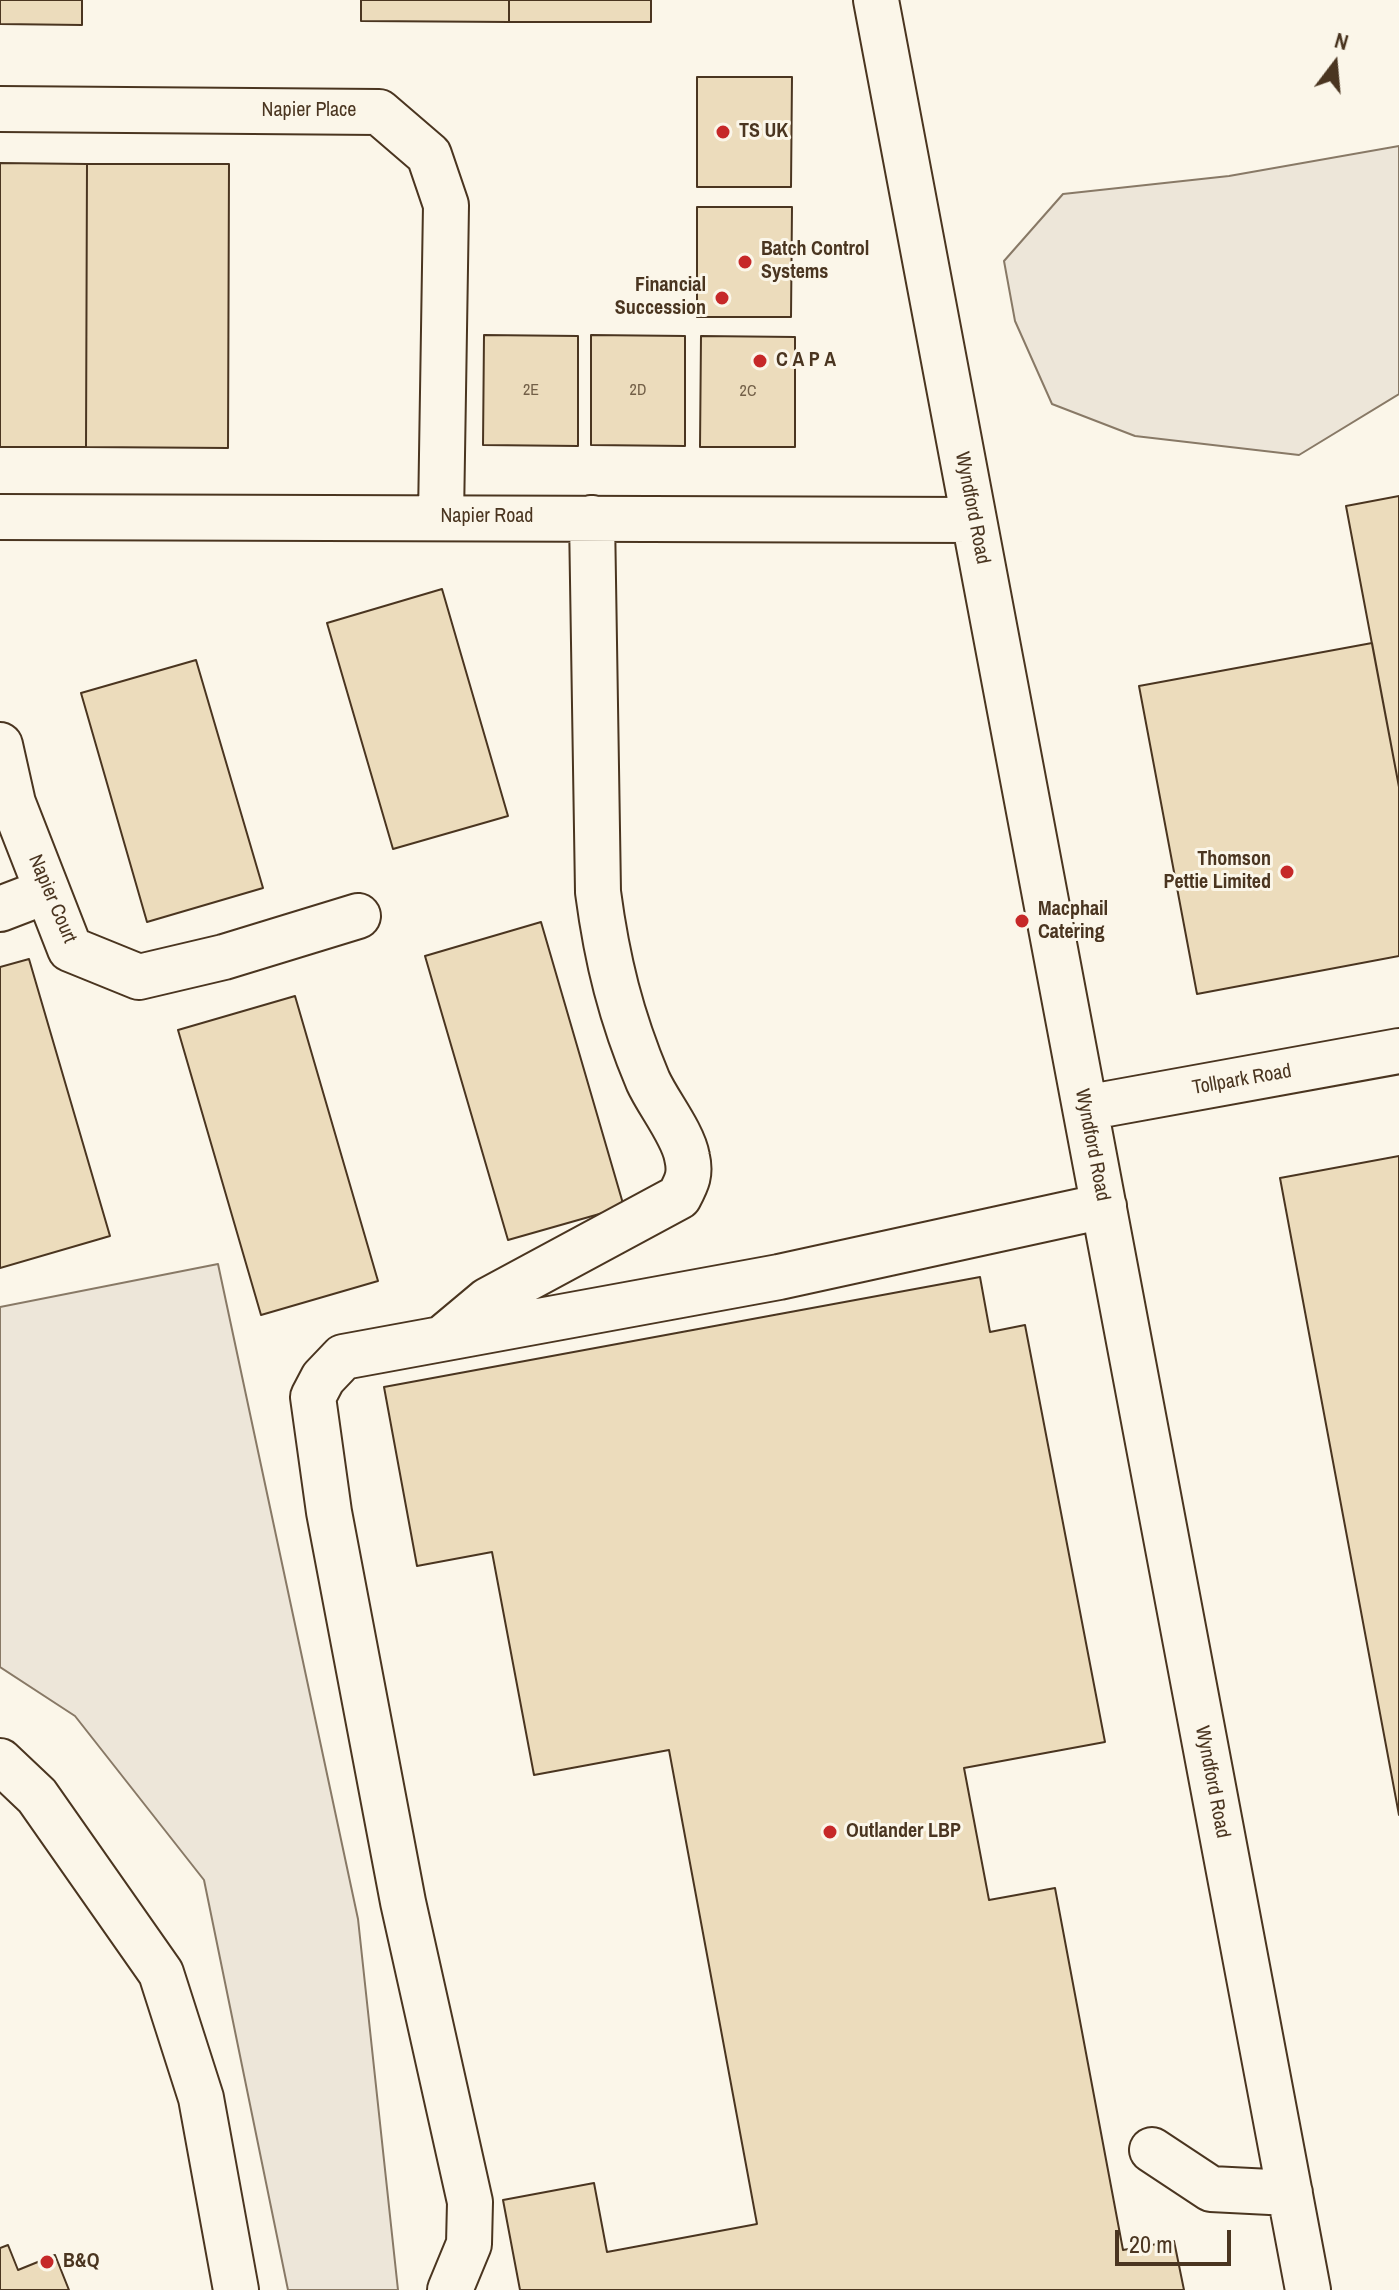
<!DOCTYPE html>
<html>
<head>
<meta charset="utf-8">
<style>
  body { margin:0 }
  #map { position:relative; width:1399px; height:2290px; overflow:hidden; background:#fbf6e9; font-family:"Archivo Narrow",sans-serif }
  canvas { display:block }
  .north { position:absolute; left:1295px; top:24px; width:80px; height:80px; -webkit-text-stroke:6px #fbf6e9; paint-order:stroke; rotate:16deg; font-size:22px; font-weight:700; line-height:32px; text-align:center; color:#4a3520 }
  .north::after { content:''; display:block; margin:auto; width:28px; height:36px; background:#4a3520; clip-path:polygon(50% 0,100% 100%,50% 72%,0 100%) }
  .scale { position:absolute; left:1115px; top:2230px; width:116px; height:36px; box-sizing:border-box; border:4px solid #4a3520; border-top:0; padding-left:10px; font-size:24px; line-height:28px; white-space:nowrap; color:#4a3520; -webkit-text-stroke:6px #fbf6e9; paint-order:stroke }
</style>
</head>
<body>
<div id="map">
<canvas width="1399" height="2290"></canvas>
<div class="north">N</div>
<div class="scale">20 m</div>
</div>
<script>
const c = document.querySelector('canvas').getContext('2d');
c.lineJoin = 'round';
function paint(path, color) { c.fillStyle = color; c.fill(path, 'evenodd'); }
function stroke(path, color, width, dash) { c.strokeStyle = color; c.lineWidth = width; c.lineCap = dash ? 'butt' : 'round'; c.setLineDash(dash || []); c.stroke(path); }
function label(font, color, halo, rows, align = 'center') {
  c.font = font + ' "Archivo Narrow",sans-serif'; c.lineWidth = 6; c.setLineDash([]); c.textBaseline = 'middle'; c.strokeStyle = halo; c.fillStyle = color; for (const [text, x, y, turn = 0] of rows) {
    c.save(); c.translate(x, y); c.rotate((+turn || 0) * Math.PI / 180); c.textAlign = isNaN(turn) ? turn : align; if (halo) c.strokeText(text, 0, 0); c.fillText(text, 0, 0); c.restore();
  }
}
const green = new Path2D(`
  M1399 146V394L1299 455 1135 436 1052 404 1015 321 1004 261 1063 194 1229 176Z
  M218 1264 358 1919 398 2290H288L204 1880 75 1716 0 1667V1307Z`);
paint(green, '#ede6d9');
stroke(green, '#887966', 2);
const building = new Path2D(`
  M0 0H82V25L0 24Z
  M361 0H509V22L361 21Z
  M509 0H651V22H509Z
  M697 77H792L791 187H697Z
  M0 163 87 164 86 447H0Z
  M87 164H229L228 448 86 447Z
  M697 207H792L791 317H697Z
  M484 335 578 336V446L483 445Z
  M591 335 685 336V446L591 445Z
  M701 336 795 337V447H700Z
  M1399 496V787L1346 506Z
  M442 589 508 816 393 849 327 623Z
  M1372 643 1399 787V956L1197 994 1139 686Z
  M196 660 263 888 147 922 81 693Z
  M541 922 624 1207 508 1240 425 956Z
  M29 959 110 1236 0 1268V967Z
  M295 996 378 1281 261 1315 178 1030Z
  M1399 1156V1815L1280 1178Z
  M980 1277 990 1332 1025 1325 1105 1742 964 1768 989 1900 1055 1888 1123 2250 1174 2241 1184 2290H520L503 2200 594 2183 607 2252 757 2224 669 1750 534 1775 492 1552 417 1566 384 1387Z
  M8 2245 18 2270 55 2255 69 2290H0V2248Z`);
paint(building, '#ecdcbc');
stroke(building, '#4a3520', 2);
const minor = new Path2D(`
  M876 0 1308 2290
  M0 109 379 112 429 155 446 205 441 517
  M0 517 974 520
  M0 745 13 803 70 949 139 977 224 957 358 916
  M0 909 47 891
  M1085 1108 1399 1051
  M445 1336 488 1300 679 1197C687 1182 691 1174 687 1157 683 1134 658 1103 648 1081 621 1017 607 960 598 892L592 518
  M0 1761 37 1796 161 1973 201 2098 236 2290
  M1152 2150 1211 2189 1290 2193
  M450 2290 469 2244 470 2202 403 1902 329 1512 313 1397 323 1378 343 1357 779 1277 1104 1206`);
stroke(minor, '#4a3520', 48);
stroke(minor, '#fbf6e9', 44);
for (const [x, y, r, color] of [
  [723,132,8,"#c62828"],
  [745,262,8,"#c62828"],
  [722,298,8,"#c62828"],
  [760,361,8,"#c62828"],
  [1287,872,8,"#c62828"],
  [1022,921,8,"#c62828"],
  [830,1832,8,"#c62828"],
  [47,2262,8,"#c62828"]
]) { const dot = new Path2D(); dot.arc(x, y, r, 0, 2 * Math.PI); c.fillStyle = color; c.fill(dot); stroke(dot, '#fbf6e9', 3); }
label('16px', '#725f47', null, [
  ["2E",531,391],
  ["2D",638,391],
  ["2C",748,392]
]);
label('20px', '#4a3520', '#fbf6e9', [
  ["Napier Place",309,111],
  ["Wyndford Road",972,508,79],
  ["Napier Road",487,517],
  ["Napier Court",52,899,67],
  ["Tollpark Road",1242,1080,-10],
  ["Wyndford Road",1092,1145,79],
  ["Wyndford Road",1212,1782,79]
]);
label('bold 20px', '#4a3520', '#fbf6e9', [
  ["TS UK",739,132],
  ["Batch Control",761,250],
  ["Systems",761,273],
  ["Financial",706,286,"right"],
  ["Succession",706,309,"right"],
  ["C A P A",776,361],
  ["Thomson",1271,860,"right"],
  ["Pettie Limited",1271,883,"right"],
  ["Macphail",1038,910],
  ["Catering",1038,933],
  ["Outlander LBP",846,1832],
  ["B&Q",63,2262]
], 'left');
</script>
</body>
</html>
